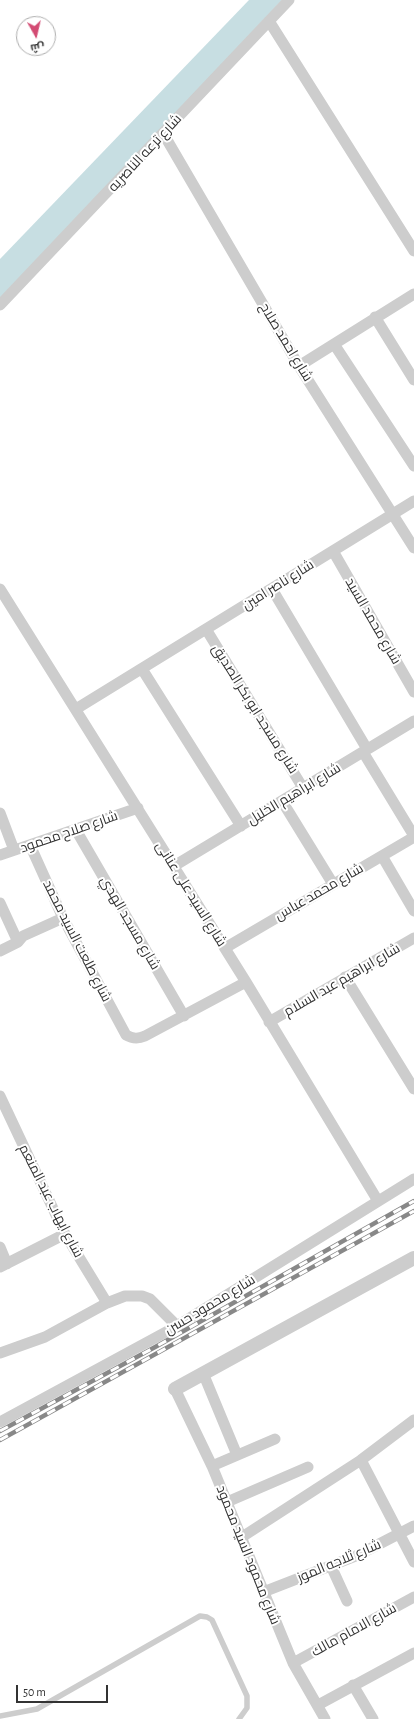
<!DOCTYPE html>
<html>
<head>
<meta charset="utf-8">
<style>
  body { margin:0 }
  #map { position:relative; width:414px; height:1719px; overflow:hidden; background:#fff; font-family:"Alegreya Sans",Cairo,sans-serif }
  canvas { display:block }
  .north { position:absolute; left:16px; top:16px; width:40px; height:40px; box-sizing:border-box; background:#fff; border:1px solid #adadad; border-radius:50%; rotate:172deg; font-size:11px; font-weight:700; line-height:16px; text-align:center; color:#333 }
  .north::after { content:''; display:block; margin:auto; width:14px; height:18px; background:#d34b73; clip-path:polygon(50% 0,100% 100%,50% 72%,0 100%) }
  .scale { position:absolute; left:16px; top:1685px; width:92px; height:18px; box-sizing:border-box; border:2px solid #333; border-top:0; padding-left:5px; font-size:12px; line-height:14px; white-space:nowrap; color:#333; -webkit-text-stroke:3px #fff; paint-order:stroke }
</style>
</head>
<body>
<div id="map">
<canvas width="414" height="1719"></canvas>
<div class="north">ش</div>
<div class="scale">50 m</div>
</div>
<script>
const c = document.querySelector('canvas').getContext('2d');
c.lineJoin = 'round';
function paint(path, color) { c.fillStyle = color; c.fill(path, 'evenodd'); }
function stroke(path, color, width, dash) { c.strokeStyle = color; c.lineWidth = width; c.lineCap = dash ? 'butt' : 'round'; c.setLineDash(dash || []); c.stroke(path); }
function label(font, color, halo, rows, align = 'center') {
  c.font = font + ' "Alegreya Sans",Cairo,sans-serif'; c.lineWidth = 4; c.setLineDash([]); c.textBaseline = 'middle'; c.strokeStyle = halo; c.fillStyle = color; for (const [text, x, y, turn = 0] of rows) {
    c.save(); c.translate(x, y); c.rotate((+turn || 0) * Math.PI / 180); c.textAlign = isNaN(turn) ? turn : align; if (halo) c.strokeText(text, 0, 0); c.fillText(text, 0, 0); c.restore();
  }
}
paint(new Path2D(`
  M249 0H282L0 300V259Z`), '#c7dee2');
stroke(new Path2D(`
  M0 1716 37 1709 200 1616 207 1617 212 1620 247 1696V1708L239 1719`), '#cdcdcd', 5.5);
stroke(new Path2D(`
  M269 21 414 251
  M163 133 299 366 414 548
  M0 305 289 0
  M375 317 414 380
  M334 344 414 466
  M299 366 414 294
  M333 551 414 692
  M0 589 246 982 378 1201
  M272 589 367 749
  M206 629 303 788
  M142 669 241 826
  M76 709 414 501
  M363 752 414 836
  M282 801 333 884
  M0 813 14 850
  M76 830 184 1016
  M30 845 63 918 126 1035C133 1039 138 1039 145 1036L246 982
  M0 855 138 808
  M382 856 414 911
  M174 866 414 721
  M0 903 18 942
  M225 948 414 837
  M0 951 18 942 23 936 63 918
  M345 977 414 1089
  M269 1022 414 938
  M0 1096 65 1234 107 1303
  M0 1247 7 1264
  M0 1267 65 1234
  M0 1353 45 1337 107 1303 125 1296H142L150 1299 177 1326
  M203 1373 237 1455
  M175 1389 212 1466 293 1663 325 1719
  M0 1422 177 1326 414 1179
  M361 1460 414 1562
  M212 1466 275 1439
  M227 1502 308 1467
  M242 1537 361 1460 414 1420
  M331 1566 347 1601
  M263 1592 358 1555 414 1526
  M293 1663 414 1597
  M353 1685 373 1719
  M318 1705 414 1653`), '#cdcdcd', 11);
stroke(new Path2D(`
  M175 1389 414 1258`), '#cdcdcd', 14);
const rail = new Path2D(`
  M0 1431 157 1346 414 1201
  M0 1440 414 1211`);
stroke(rail, '#888', 4.5);
stroke(rail, '#fff', 3, [9]);
label('14px', '#333', '#fff', [
  ["شارع ترعه الناصريه",145,153,-47],
  ["شارع احمد صلاح",286,342,59],
  ["شارع ناصر امين",278,585,-32],
  ["شارع محمد السيد",373,621,60],
  ["شارع مسجد ابو بكر الصديق",255,709,58],
  ["شارع ابراهيم الخليل",294,794,-31],
  ["شارع صلاح محمود",69,832,-19],
  ["شارع محمد عباس",319,892,-30],
  ["شارع السيد على عنانى",191,894,58],
  ["شارع مسجد الهدي",130,923,60],
  ["شارع طلعت السيد محمد",77,941,63],
  ["شارع ابراهيم عبد السلام",342,980,-30],
  ["شارع ايهاب عبد المنعم",51,1201,63],
  ["شارع محمود حسن",210,1305,-31],
  ["شارع محمود السيد محمود",248,1555,68],
  ["شارع ثلاجه الموز",339,1561,-23],
  ["شارع الامام مالك",354,1630,-29]
]);
</script>
</body>
</html>
